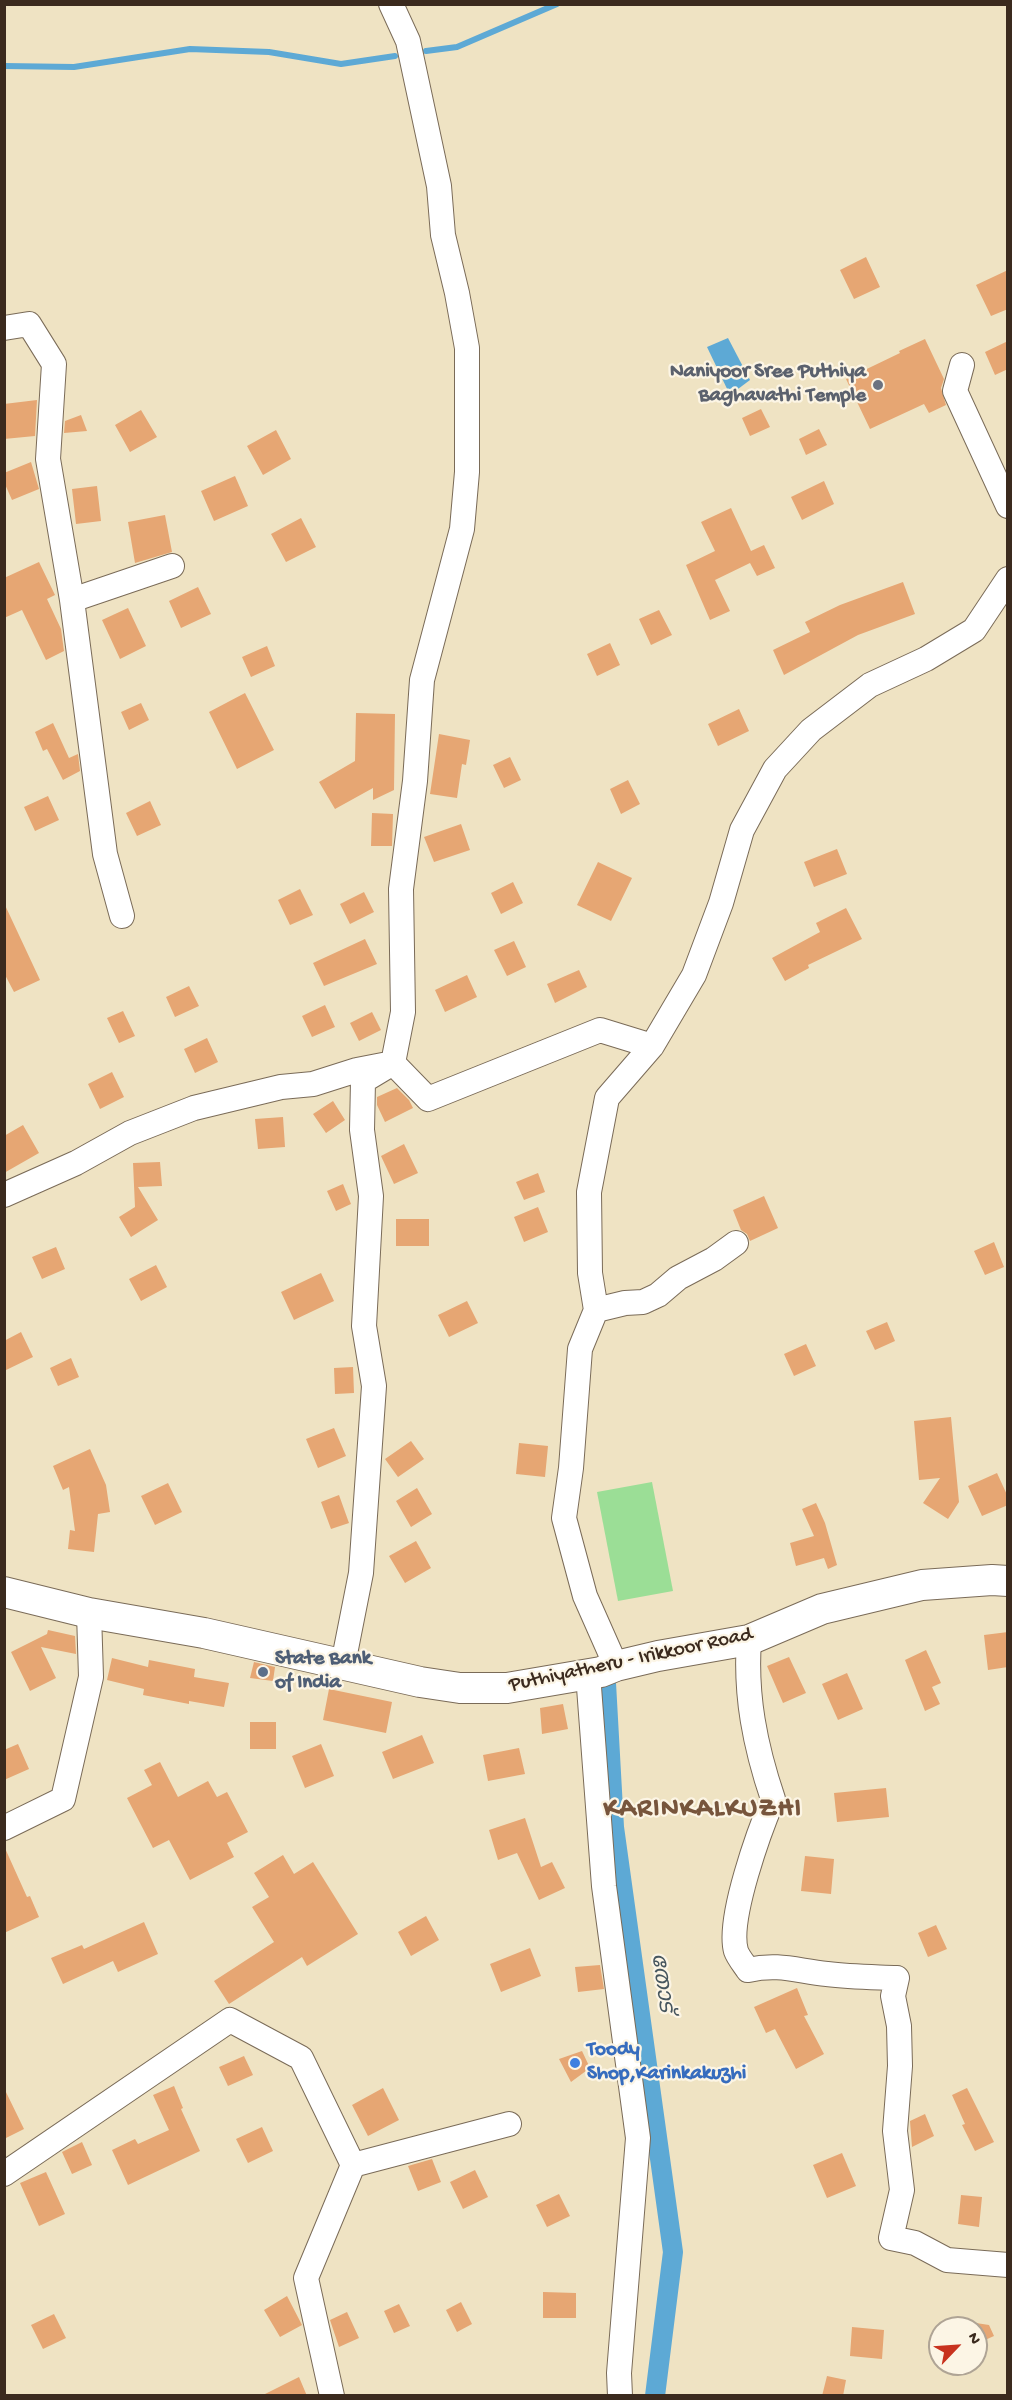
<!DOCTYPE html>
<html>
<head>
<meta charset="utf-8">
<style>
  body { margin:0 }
  #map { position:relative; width:1012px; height:2400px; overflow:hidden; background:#efe3c3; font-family:"Gochi Hand",sans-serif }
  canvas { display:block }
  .frame { position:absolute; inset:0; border:6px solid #3b2a1e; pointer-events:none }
  .north { position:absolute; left:928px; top:2316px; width:60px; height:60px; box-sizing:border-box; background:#fcf5e5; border:2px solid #afa495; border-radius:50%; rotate:65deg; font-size:16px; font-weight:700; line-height:24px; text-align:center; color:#3b2a1e }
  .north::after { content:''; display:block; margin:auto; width:21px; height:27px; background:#c8321e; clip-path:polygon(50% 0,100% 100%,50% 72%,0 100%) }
</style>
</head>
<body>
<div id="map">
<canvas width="1012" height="2400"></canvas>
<div class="frame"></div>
<div class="north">N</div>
</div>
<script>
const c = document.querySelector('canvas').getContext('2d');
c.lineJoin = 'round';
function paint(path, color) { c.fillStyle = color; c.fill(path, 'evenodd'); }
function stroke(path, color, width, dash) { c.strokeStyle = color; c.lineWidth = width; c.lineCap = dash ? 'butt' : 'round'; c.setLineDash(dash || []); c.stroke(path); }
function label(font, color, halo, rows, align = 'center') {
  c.font = font + ' "Gochi Hand","Noto Sans Malayalam",sans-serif'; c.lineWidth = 4.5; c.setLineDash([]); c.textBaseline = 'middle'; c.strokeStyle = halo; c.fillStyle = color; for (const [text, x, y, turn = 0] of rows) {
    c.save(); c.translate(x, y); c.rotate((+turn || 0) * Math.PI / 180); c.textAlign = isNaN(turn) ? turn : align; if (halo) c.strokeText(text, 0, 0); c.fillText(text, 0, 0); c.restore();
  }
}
paint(new Path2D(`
  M652 1482 673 1591 618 1601 597 1492Z`), '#9bde96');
paint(new Path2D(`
  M728 338 750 380 730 395 707 347Z`), '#5da9d5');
stroke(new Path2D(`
  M426 51 457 47 557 4
  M4 66 74 67 190 49 269 52 341 64 395 56`), '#5da9d5', 6);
stroke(new Path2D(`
  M606 1683 614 1827 673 2252 655 2396`), '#5da9d5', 20);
paint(new Path2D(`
  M866 257 880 287 854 299 840 270Z
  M1008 270V309L991 316 976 285Z
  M925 339 944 379 941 388 946 405 929 413 924 404 870 429 846 379 900 353 899 351Z
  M1008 341V369L995 375 985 352Z
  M37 400 35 436 4 439V404Z
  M761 409 770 427 750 436 742 418Z
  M141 410 157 437 130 452 115 425Z
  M81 415 87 431 64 433 65 421Z
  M819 429 827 445 806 455 799 439Z
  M276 430 291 459 263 475 247 446Z
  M31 462 39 489 12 500 4 482V473Z
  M235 476 248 506 214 521 201 491Z
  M824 481 834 504 802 520 791 497Z
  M97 486 101 521 76 524 72 489Z
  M731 508 751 551 764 545 775 568 757 576 750 563 715 580 730 611 710 620 686 565 715 551 701 522Z
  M165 515 172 552 135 563 128 522Z
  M301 518 316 547 286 562 271 534Z
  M39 562 55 595 47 599 61 629 64 651 46 660 22 610 4 618V578Z
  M903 582 915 614 858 635 784 675 773 650 810 632 805 622 840 605Z
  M198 587 211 614 181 628 169 601Z
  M128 608 146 646 120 659 102 620Z
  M659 610 672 635 651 645 639 619Z
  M610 643 620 665 597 676 587 654Z
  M267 646 275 666 251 677 242 657Z
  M245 693 274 750 237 769 209 712Z
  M141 703 149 720 129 730 121 712Z
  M739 709 749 731 718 746 708 724Z
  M356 713 395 714 394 790 373 800V788L335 809 319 782 355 761Z
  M53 723 69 758 78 754 80 771 63 780 47 749 43 751 35 732Z
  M439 734 470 740 466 765 462 764 457 798 430 794Z
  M510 757 521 780 504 788 493 765Z
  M628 780 640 804 621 814 610 789Z
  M48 796 59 820 35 831 24 807Z
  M150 801 161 825 137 836 126 813Z
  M372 813 393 814 392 846H371Z
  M461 824 470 850 434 862 424 837Z
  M837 849 847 874 814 887 804 862Z
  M598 862 632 878 611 921 577 905Z
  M513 882 523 903 501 914 491 893Z
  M300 889 313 915 290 925 278 900Z
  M364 892 374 912 350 924 340 904Z
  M4 903 40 980 14 992 4 973Z
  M846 908 862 939 808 965 809 968 785 981 772 958 820 932 816 923Z
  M365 939 377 964 324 986 313 963Z
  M514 941 526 967 507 976 494 950Z
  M579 970 587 987 555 1003 547 984Z
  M467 975 477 997 445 1012 435 990Z
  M189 986 199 1006 175 1017 166 997Z
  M325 1005 335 1027 312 1037 302 1016Z
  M123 1011 135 1036 119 1043 107 1018Z
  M372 1012 381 1030 359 1041 350 1023Z
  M207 1038 218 1062 195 1073 184 1049Z
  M112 1072 124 1097 100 1109 88 1084Z
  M397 1088 409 1100 413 1108 385 1122 377 1105V1097Z
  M333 1101 345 1120 326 1133 313 1114Z
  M283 1117 285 1147 258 1149 255 1119Z
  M23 1125 39 1153 4 1173V1136Z
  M404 1144 418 1173 394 1184 381 1156Z
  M160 1162 162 1186 138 1187 158 1220 131 1237 119 1217 135 1207 133 1163Z
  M538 1173 545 1192 524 1200 516 1182Z
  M343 1184 351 1204 336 1211 327 1191Z
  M764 1196 778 1228 750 1241 747 1234 741 1230 733 1210Z
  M538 1207 548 1232 524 1242 514 1217Z
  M396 1219H429V1246H396Z
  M994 1242 1004 1267 985 1275 974 1251Z
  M56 1247 65 1269 42 1279 32 1257Z
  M156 1265 167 1287 141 1301 129 1279Z
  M321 1273 334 1301 294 1320 281 1292Z
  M467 1301 478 1323 449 1337 438 1315Z
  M887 1322 895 1341 875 1350 866 1331Z
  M21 1332 33 1357 4 1371V1341Z
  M806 1344 816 1366 794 1376 784 1354Z
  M71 1358 79 1377 58 1386 50 1368Z
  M353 1367 354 1393 335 1394 334 1368Z
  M951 1417 959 1502 948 1519 923 1503 940 1478 919 1480 914 1421Z
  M334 1428 346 1456 318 1468 306 1439Z
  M411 1441 424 1459 398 1477 385 1459Z
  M519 1443 548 1446 545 1477 516 1474Z
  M90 1449 106 1485 110 1512 98 1514 94 1552 68 1549 70 1530 75 1531 69 1487 63 1490 53 1466Z
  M997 1473 1008 1497V1505L982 1516 968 1486Z
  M168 1483 182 1512 155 1525 141 1496Z
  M417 1488 432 1514 411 1527 396 1501Z
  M339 1495 349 1523 331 1529 321 1502Z
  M816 1503 825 1523 837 1565 828 1569 824 1558 796 1566 790 1543 814 1536 802 1509Z
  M416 1541 431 1568 405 1583 389 1556Z
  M48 1630 75 1636 76 1654 41 1647 56 1678 30 1691 11 1652 47 1634Z
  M1008 1632V1667L988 1670 984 1635Z
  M926 1650 941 1683 932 1687 940 1704 925 1711 905 1660Z
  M789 1657 806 1693 783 1703 767 1666Z
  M112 1658 148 1667 149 1660 195 1669 194 1677 229 1683 224 1707 189 1701V1704L143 1695 144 1689 107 1680Z
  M254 1662 275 1667 273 1681 250 1678Z
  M847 1673 863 1709 838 1720 822 1684Z
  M329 1689 392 1702 386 1733 323 1720Z
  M563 1704 568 1729 542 1734 540 1708Z
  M250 1722H276V1749H250Z
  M422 1735 434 1763 393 1779 382 1752Z
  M18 1744 29 1769 4 1780V1750Z
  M321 1744 334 1776 305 1788 292 1756Z
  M519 1748 525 1774 488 1781 483 1755Z
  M160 1762 178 1797 208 1781 217 1797 227 1792 248 1832 227 1843 234 1857 190 1880 169 1840 153 1848 127 1798 152 1785 144 1770Z
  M886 1788 889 1817 837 1822 834 1793Z
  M525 1818 541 1867 552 1862 565 1888 539 1900 517 1853 498 1860 489 1830Z
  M4 1846 27 1897 30 1896 39 1917 4 1933Z
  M283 1855 294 1874 313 1862 358 1934 307 1966 302 1957 229 2004 214 1981 274 1942 252 1907 269 1897 254 1873Z
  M805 1856 834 1859 831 1894 801 1891Z
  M426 1916 439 1940 411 1956 398 1932Z
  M144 1922 158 1954 118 1972 113 1961 63 1984 51 1958 82 1945 84 1949Z
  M936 1925 947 1949 928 1957 918 1933Z
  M530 1948 541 1976 501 1992 490 1964Z
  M600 1965 604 1989 578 1992 575 1967Z
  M797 1988 808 2015 804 2016 824 2054 796 2069 775 2029 766 2033 754 2007Z
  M582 2051 590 2068 571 2082 559 2059Z
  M244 2056 253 2075 228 2086 219 2067Z
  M174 2086 183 2108 181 2109 200 2151 128 2185 112 2150 135 2139 138 2144 169 2130 153 2095Z
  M4 2088 24 2129 4 2139Z
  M383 2088 399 2120 368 2136 352 2105Z
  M967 2088 994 2142 975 2151 962 2125 965 2124 952 2095Z
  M925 2114 934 2136 912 2147 910 2121Z
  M262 2127 273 2151 248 2163 236 2139Z
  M82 2142 92 2165 72 2174 62 2152Z
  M842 2153 856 2186 827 2198 813 2165Z
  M432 2159 441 2182 418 2191 408 2166Z
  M475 2170 488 2197 463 2209 450 2182Z
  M46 2172 65 2214 39 2226 20 2183Z
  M559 2194 570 2216 547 2227 536 2205Z
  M961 2195 982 2197 979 2227 958 2224Z
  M543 2292 576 2293V2318H543Z
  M287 2296 302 2325 280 2337 264 2310Z
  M461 2302 472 2324 457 2332 446 2310Z
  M399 2304 410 2326 394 2333 384 2311Z
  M347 2312 359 2338 339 2347 330 2320Z
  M54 2314 66 2338 43 2349 31 2325Z
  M976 2323 989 2325 994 2336 976 2344Z
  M852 2327 884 2330 882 2359 850 2356Z
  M827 2376 846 2380 843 2396H822Z
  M299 2377 307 2396H261Z`), '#e6a673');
const minor = new Path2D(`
  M4 328 29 324 54 364 48 459 72 600 105 854 122 916
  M962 365 955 391 1008 506
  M72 600 172 566
  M4 1195 76 1163 130 1133 194 1108 281 1087 313 1084 357 1070 393 1063 428 1099 600 1030 652 1046
  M596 1310 625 1303 643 1302 658 1295 678 1278 714 1259 736 1243
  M749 1640C745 1695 755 1746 773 1799 760 1829 727 1919 736 1951 738 1957 744 1964 748 1970 779 1963 797 1971 827 1974 850 1977 873 1977 897 1978L893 1996 899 2026 900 2066 895 2131 902 2190 891 2238 915 2243 947 2260 1008 2265
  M343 1664 361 1573 374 1386 364 1326 371 1196 362 1130 363 1081 393 1063 403 1012 401 889 415 781 422 680 462 529 467 472V348L457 293 443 235 439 186 408 41 391 4
  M616 1666 585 1596 564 1518 571 1468 580 1349 596 1310 590 1273 589 1192 607 1098 652 1046 694 975 721 903 742 830 775 769 811 730 870 685 926 659 974 630 1008 579
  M588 1674 604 1886 638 2138 619 2373 620 2396
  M4 1828 63 1799 91 1677 89 1613
  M353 2165 509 2124
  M4 2174 230 2020 301 2058 353 2165 306 2278 332 2396`);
const major = new Path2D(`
  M4 1592 89 1613 204 1633 420 1682 460 1688H507L601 1672 616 1666 658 1656 749 1640 822 1609 922 1585 992 1580 1008 1581`);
stroke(minor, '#7a6b58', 26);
stroke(major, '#7a6b58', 32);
stroke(minor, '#fff', 24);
stroke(major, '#fff', 30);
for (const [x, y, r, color] of [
  [878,385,6,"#6b7280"],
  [263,1672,6,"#5c6f8a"],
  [575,2063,6,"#3f7fe0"]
]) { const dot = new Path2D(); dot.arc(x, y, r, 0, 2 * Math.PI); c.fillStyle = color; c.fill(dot); stroke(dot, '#fcf5e5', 2); }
label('bold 21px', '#5b616d', '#fcf5e5', [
  ["Naniyoor Sree Puthiya",866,373],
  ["Baghavathi Temple",866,397]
], 'right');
label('bold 21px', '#4e5e75', '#fcf5e5', [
  ["State Bank",275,1660],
  ["of India",275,1684]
], 'left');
label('21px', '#3b2a1e', '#fcf5e5', [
  ["Puthiyatheru - Irikkoor Road",631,1661,-12]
]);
label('bold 21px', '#366cbe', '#fcf5e5', [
  ["Toody",587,2051],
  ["Shop,Karinkakuzhi",587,2075]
], 'left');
label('italic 22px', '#47565e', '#fcf5e5', [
  ["തോട്",660,1983,82]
]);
c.letterSpacing = '1.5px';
label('bold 27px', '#77553c', '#fcf5e5', [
  ["KARINKALKUZHI",703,1811]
]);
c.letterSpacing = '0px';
</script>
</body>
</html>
